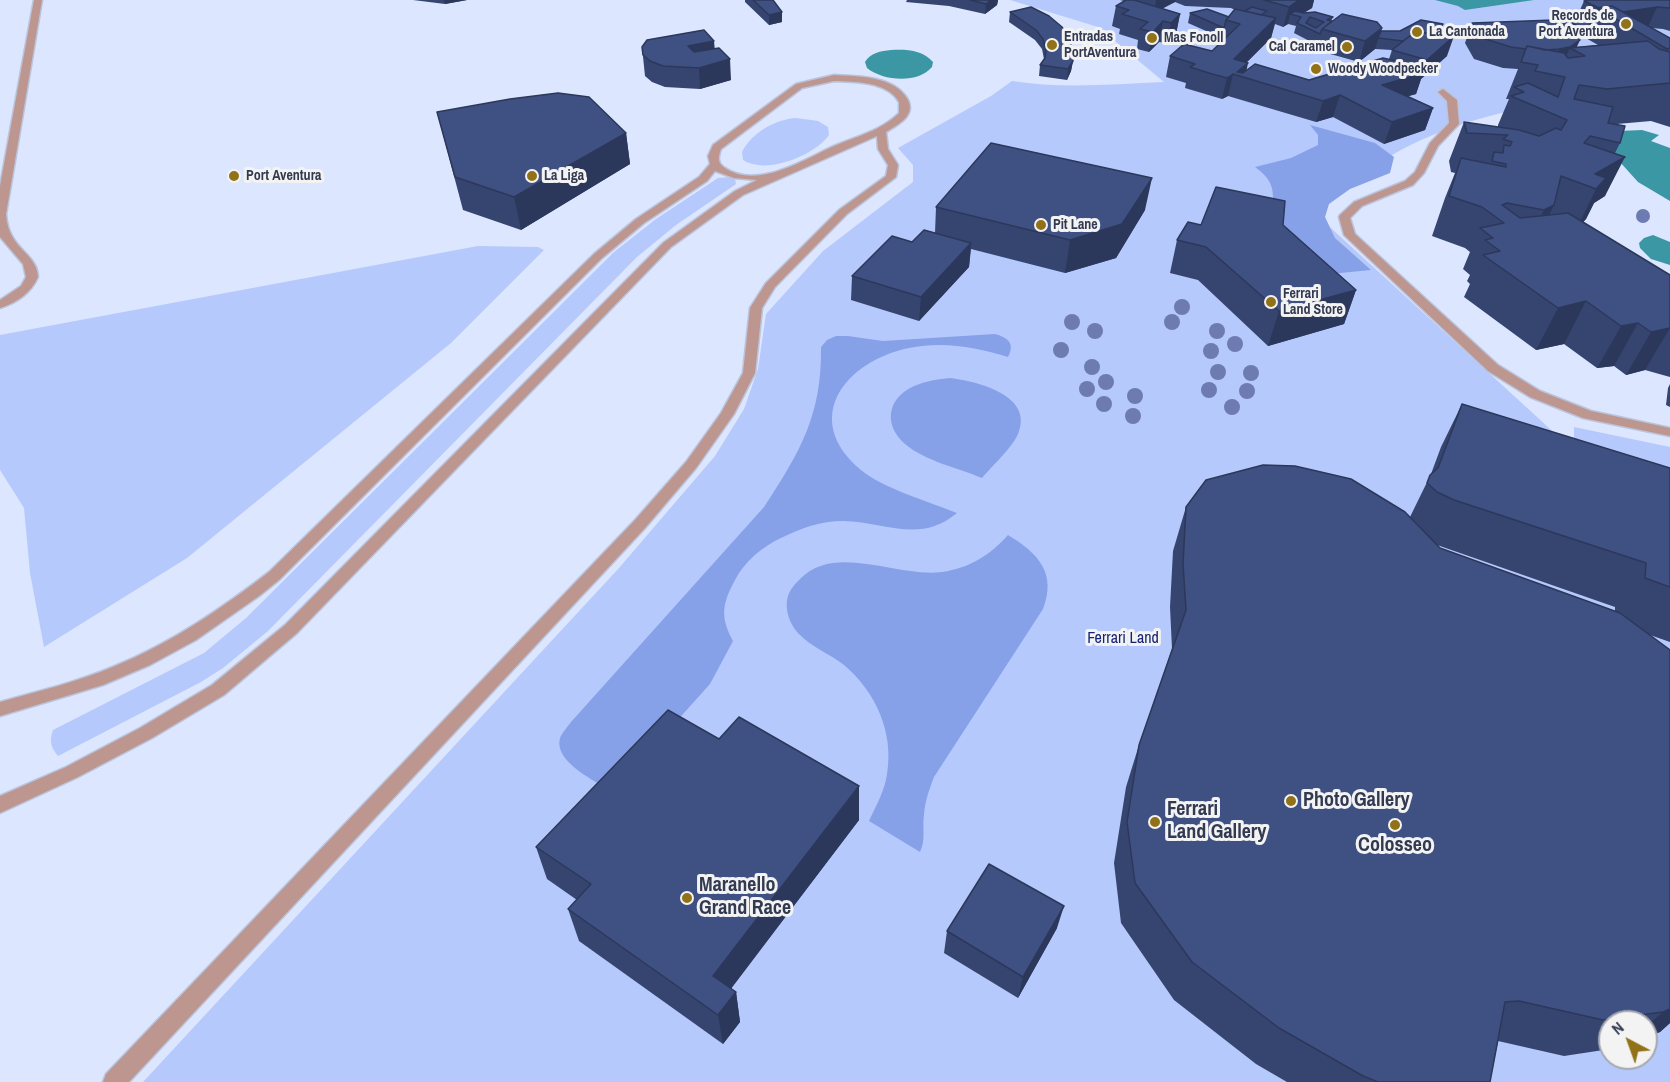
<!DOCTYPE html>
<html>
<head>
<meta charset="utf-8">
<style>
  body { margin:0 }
  #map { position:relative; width:1670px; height:1082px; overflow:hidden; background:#dce6fe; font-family:"Archivo Narrow",sans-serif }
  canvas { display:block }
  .north { position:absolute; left:1598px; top:1010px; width:60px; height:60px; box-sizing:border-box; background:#f3f3f3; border:2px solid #a6a9b3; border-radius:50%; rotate:319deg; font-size:16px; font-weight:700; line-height:24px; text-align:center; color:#323a52 }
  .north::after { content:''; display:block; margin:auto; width:21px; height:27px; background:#917218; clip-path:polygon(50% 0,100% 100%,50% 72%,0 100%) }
</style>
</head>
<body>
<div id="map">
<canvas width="1670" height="1082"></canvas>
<div class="north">N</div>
</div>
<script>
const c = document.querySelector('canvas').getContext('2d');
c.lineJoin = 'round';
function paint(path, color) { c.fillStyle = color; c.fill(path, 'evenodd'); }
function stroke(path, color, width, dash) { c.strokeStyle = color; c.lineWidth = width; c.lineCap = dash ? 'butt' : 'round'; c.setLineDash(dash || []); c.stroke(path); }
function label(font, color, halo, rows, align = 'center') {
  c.font = font + ' "Archivo Narrow",sans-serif'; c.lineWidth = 6; c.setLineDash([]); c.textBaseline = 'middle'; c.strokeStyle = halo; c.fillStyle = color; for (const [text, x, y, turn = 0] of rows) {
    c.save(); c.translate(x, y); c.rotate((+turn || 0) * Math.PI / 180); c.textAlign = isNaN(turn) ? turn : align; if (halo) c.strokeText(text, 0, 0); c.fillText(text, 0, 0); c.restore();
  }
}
paint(new Path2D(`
  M1010 0H1670V89C1560 101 1452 108 1360 176 1342 190 1328 197 1320 218L1585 461 1670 486V1082H143L619 568 715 456 744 409 758 369 766 314 823 251 913 182V165L898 148 991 96 1012 81C1062 89 1114 84 1164 82L1098 27ZM1610 1022H1646V1058H1610Z
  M796 118 818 121 828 127 829 135C814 156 766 175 743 160L742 152C751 133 776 119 796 118Z
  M729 177 735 179 736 184 676 225 637 257 268 631 223 668 201 682 58 756C51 748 49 741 53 730L204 653 246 618 614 252 656 219 718 178Z
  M478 246 538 247 544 250 451 343 187 558 44 647 30 573 24 508 0 470V335Z
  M1574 427 1670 447V480L1574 443Z`), '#b6c9fc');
paint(new Path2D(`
  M1310 125 1375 143 1394 157 1390 173 1350 189 1329 204 1325 217 1335 238 1371 270 1330 274 1216 210 1273 198C1273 183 1267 176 1255 167L1291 158 1318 145V135Z
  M995 334C1009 338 1015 344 1008 357 976 347 943 341 909 348 845 361 800 419 861 470 882 488 930 502 957 513 920 544 886 522 843 521 821 521 801 528 781 538 762 547 745 561 735 580 722 604 720 617 733 641L710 684 613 792C597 782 553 762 560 738 562 733 568 726 571 722L764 507C800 452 822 415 821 347L827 340 836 336H848L883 341Z
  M950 378C976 381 1035 395 1018 434 1012 448 992 466 982 478 958 468 925 461 905 444 883 425 887 398 914 386 926 381 938 379 950 378Z
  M1008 535C1038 553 1057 573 1043 609L934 777C929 790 925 801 924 815 922 828 926 840 920 852L869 821C876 806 885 790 887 774 894 733 876 692 844 665 830 654 811 647 799 634 790 625 784 609 788 596 790 589 796 583 801 578 836 543 899 578 942 572 970 568 990 555 1008 535Z`), '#87a1e9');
paint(new Path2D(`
  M1435 0H1534L1465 10 1458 6Z
  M891 50C906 49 923 50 933 62L932 67C918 84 883 81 867 68L865 62C870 53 881 51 891 50Z
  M1642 130 1659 135 1651 141 1670 148V201L1638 182 1610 151 1619 131Z
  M1653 235 1670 242V265L1651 259 1640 248 1639 243 1644 238Z`), '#3b97a4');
const service = new Path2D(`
  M34 0H42L6 214C8 250 37 252 38 277 31 293 16 303 0 308V300L21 286 26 277 23 264 0 237V186Z
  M834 75C858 76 895 76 908 100 916 116 897 125 886 132L888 149 898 165 896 177 847 214 775 287 762 308 755 373 734 414 696 468 645 528 129 1082H103L106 1074 635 520 686 462 721 413 743 373 750 308 766 283 839 210 886 176 888 165 878 149 877 136 743 195 671 247 297 633 224 695 152 738 78 777 0 813V796L66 767 140 728 212 685 285 625 663 243 735 191 757 180 734 178 715 171 707 181 644 223 602 258 279 580 259 596 196 640 150 665 103 685 0 716V702C38 691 78 682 115 666 171 643 221 609 269 572L594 254 636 219 699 177 710 164 708 156 713 145 796 84ZM834 81C855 82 887 81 899 102V113C881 131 857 136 834 146 805 159 758 190 725 168 717 163 718 157 721 149L802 88Z
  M1443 89 1457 100 1459 124 1438 146 1424 173 1413 185 1362 206 1350 218 1355 234 1498 365 1540 391 1591 411 1670 428V436L1583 418 1530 397 1488 371 1344 235 1339 217 1340 215 1354 202 1405 181 1415 172 1430 143 1449 123 1447 101 1438 92Z`);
stroke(service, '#bac4dc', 3);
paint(service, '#be9690');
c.fillStyle = '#6e7bb3';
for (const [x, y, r] of [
  [1643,216,7],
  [1182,307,8],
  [1072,322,8],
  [1172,322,8],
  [1095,331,8],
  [1217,331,8],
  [1235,344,8],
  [1061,350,8],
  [1211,351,8],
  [1092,367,8],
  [1218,372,8],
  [1251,373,8],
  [1106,382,8],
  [1087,389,8],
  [1209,390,8],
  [1247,391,8],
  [1135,396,8],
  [1104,404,8],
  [1232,407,8],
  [1133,416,8]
]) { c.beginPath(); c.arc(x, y, r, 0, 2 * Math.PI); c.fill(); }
paint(new Path2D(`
  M413 0H467L445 4Z
  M745 0H773L782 22 769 25 745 2Z
  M907 0H998L997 5 985 14 949 6 906 2Z
  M1120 0H1314L1312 8 1303 13 1333 17 1331 21 1382 28 1381 31H1400L1443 24 1440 34 1447 56 1421 79 1416 94 1408 96 1433 108 1425 130 1384 144 1333 117 1316 122 1228 96 1222 99 1185 88 1186 83 1166 77 1170 56 1212 51 1222 41V38L1188 23 1190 13 1229 17 1235 10 1231 8 1185 6 1175 2 1162 9 1180 14 1176 34 1167 43 1159 42 1149 52 1137 49 1138 40 1119 34 1120 29 1112 26 1116 6 1124 1ZM1275 24 1283 27 1288 24 1296 26 1294 33 1317 45 1316 50 1359 62 1375 49 1392 50 1389 59 1309 80 1246 70V63L1271 38Z
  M1670 0V31L1663 29 1651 28 1670 38V127L1651 121 1617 124 1620 143 1615 153 1605 196 1594 203 1586 219 1583 222 1670 275V377L1645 370 1626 375 1614 366 1597 368 1564 344 1536 350 1464 297 1470 284 1467 281 1470 275 1463 269 1470 252 1465 248 1432 236 1445 198 1455 173 1451 172 1449 161 1464 122 1498 127V125L1509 99H1506L1518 69 1503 68 1474 59 1465 43 1472 23 1552 21 1555 14 1580 10 1584 1ZM1584 37 1598 45 1577 47V38Z
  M1031 7 1073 61 1071 71 1067 80 1039 76 1040 65 1044 59 1042 49 1035 40 1009 22 1010 12Z
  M642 47 715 49 731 80 700 89 665 87 652 82 645 76Z
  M437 112 626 133 630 164 521 230 463 210Z
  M936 207 1145 210 1116 258 1065 273 971 249 969 267 919 321 851 300 852 276 912 242 935 233Z
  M1201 225H1283L1356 290 1344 324 1268 346 1198 280 1170 273 1177 240Z
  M1670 384V407L1666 405 1668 388Z
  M1462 404 1670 468V642L1650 635 1670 1023 1660 1032 1646 1037V1022H1610V1049L1564 1056 1498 1041 1490 1082H1287L1256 1064 1174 1000 1121 923 1114 863 1126 787 1139 745 1172 649 1170 607 1173 551 1186 507 1410 517 1431 474 1441 447ZM1437 545 1615 607V611L1440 548Z
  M859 820 731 988 736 992 740 1022 723 1044 579 941 568 909 577 900 547 879 536 847Z
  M1057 928 1018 998 944 953 947 931Z`), '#364570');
paint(new Path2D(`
  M444 0H467L445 4Z
  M991 0H998L997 5 985 14 986 4Z
  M1156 0H1176L1175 2 1154 12Z
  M1299 0H1314L1312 8 1299 16 1290 14 1288 24 1283 27 1289 7Z
  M1657 7 1648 27 1611 14Z
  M782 12V22L769 25V15Z
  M1180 14 1176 34 1167 43 1171 23Z
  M1276 18 1271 38 1239 70 1248 63 1245 78 1233 74 1228 96 1222 99 1227 78 1234 59Z
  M1163 21 1159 42 1149 52 1153 32Z
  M1589 26 1584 37 1576 38 1581 28Z
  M1382 28 1375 49 1359 62 1365 41Z
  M1454 36 1447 56 1421 79 1416 94 1375 106 1382 85 1410 66 1414 65 1410 77 1423 73 1427 60Z
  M1580 40 1575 51 1570 48 1561 67 1550 70 1559 49Z
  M714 41 716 62 690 66 688 46Z
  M730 59 731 80 700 89 699 68Z
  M1073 61 1071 71 1067 80 1068 69Z
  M1340 95 1333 117 1316 122 1323 101Z
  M1433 108 1425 130 1384 144 1392 122Z
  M626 133 630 164 521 230 514 197Z
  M1625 157 1605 196 1594 203 1586 219 1576 230 1596 189 1595 174Z
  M1152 178 1145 210 1116 258 1065 273 1070 240Z
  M1554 205 1535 245 1525 251 1544 210Z
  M971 243 969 267 919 321 921 297Z
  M1356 290 1344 324 1268 346 1279 311Z
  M1586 301 1564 344 1536 350 1558 308Z
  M1638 323 1614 366 1597 368 1621 326Z
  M1670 328 1645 370 1626 375 1651 332Z
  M859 786V820L718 1006 713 976Z
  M1064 906 1057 928 1018 998 1023 977Z
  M736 992 740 1022 723 1044 718 1015Z
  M1670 1009V1023L1660 1032 1646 1037V1026L1663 1012Z`), '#2c385b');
const building = new Path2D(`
  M753 0H773L782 12 769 15Z
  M970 0H991L986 4Z
  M1126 0H1134L1180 14 1171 23 1163 21 1153 32 1140 29 1148 22 1122 14 1129 10 1116 6Z
  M1264 0H1299L1289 7Z
  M1588 0H1670V8L1657 7 1623 12 1612 6 1599 8 1584 1Z
  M1612 6 1670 38V48L1667 49 1597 8Z
  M1031 7 1049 16 1062 27 1070 39 1073 61 1068 69 1040 65 1045 58 1046 50 1043 39 1036 30 1010 12Z
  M1252 7 1267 11 1261 15 1245 11Z
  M1207 9 1229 17 1226 20 1224 28 1190 13Z
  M1235 9 1276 18 1234 59 1248 63 1237 72 1243 73 1255 64 1309 80 1383 58 1414 65 1410 66 1424 73 1382 85 1433 108 1392 122 1340 95 1323 101 1233 74 1227 78 1212 74 1190 67 1195 64 1170 56 1184 44 1212 51 1240 24 1226 20Z
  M1580 10 1593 17 1589 26 1581 28 1555 14Z
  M1295 11 1304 13 1315 12 1333 17 1327 20 1332 21 1322 29 1320 34 1297 23 1301 17 1290 14ZM1310 17 1324 22 1316 28 1306 23Z
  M1342 14 1377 22 1382 28 1365 41 1322 29Z
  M1421 20 1443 24 1437 32 1439 34 1415 32 1403 41 1378 38 1381 31H1400Z
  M1554 20 1580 40 1570 47 1559 49 1545 50 1527 46 1526 49 1511 47 1482 38 1472 23Z
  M704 30 714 41 688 46 694 52 719 48 730 59 699 68 663 66 650 61 643 55 642 47 647 40Z
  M1415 32 1454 36 1427 60 1392 50Z
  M1648 41 1659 49 1670 52V83L1607 89 1579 85 1574 99 1613 107 1608 123 1625 126 1620 143 1590 136 1584 143 1625 157 1595 174 1606 178 1596 189 1561 176 1554 205 1544 210 1507 203 1502 205 1520 218 1568 213 1670 275V328L1651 332 1638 323 1621 326 1586 301 1558 308 1483 255 1500 251 1485 240 1493 238 1480 228 1504 223 1482 207 1449 196 1461 158 1506 167V164L1492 161 1494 152 1503 153 1504 145 1510 146 1512 142 1503 139 1508 135 1467 133 1464 122 1519 130 1539 136 1556 128 1561 130 1567 120 1511 96 1524 92 1514 87 1528 83 1558 97 1565 77 1535 71 1538 65 1521 62 1527 46 1564 53 1568 58 1585 56 1570 48Z
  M558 93 589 97 626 133 514 197 455 177 437 112 510 99Z
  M991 143 1152 178 1122 224 1070 240 936 207Z
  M1216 187 1285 201 1283 225 1356 290 1279 311 1206 247 1177 240 1188 222 1201 225Z
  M924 230 971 243 921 297 852 276 892 236 912 242Z
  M1462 404 1670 468V587L1645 578 1646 563 1454 500 1437 492 1427 483 1430 475 1438 468Z
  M1263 465 1295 466 1351 479 1405 512 1440 548 1620 613 1670 650V1009L1663 1012 1603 1020 1519 1001 1505 1002 1490 1082H1378L1363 1076 1279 1028 1192 962 1135 883 1127 822 1139 745 1186 610 1183 564 1186 507 1206 480Z
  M668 710 719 739 739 717 859 786 713 976 736 992 718 1015 568 909 591 884 536 847Z
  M989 864 1064 906 1023 977 947 931Z`);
paint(building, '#3f5082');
stroke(building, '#2c385b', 1.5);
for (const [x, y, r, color] of [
  [1626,24,6,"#917218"],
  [1417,32,6,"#917218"],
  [1152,38,6,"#917218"],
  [1052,45,6,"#917218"],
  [1347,47,6,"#917218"],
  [1316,69,6,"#917218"],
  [234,176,6,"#917218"],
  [532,176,6,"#917218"],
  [1041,225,6,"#917218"],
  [1271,302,6,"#917218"],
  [1291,801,6,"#917218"],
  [1155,822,6,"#917218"],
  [1395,825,6,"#917218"],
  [687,898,6,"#917218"]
]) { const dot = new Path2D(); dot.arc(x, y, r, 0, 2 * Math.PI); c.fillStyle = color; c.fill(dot); stroke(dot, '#f3f3f3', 2); }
label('bold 14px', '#323a52', '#f3f3f3', [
  ["Records de",1614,16,"right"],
  ["Port Aventura",1614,32,"right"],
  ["La Cantonada",1429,32],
  ["Entradas",1064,37],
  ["PortAventura",1064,53],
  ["Mas Fonoll",1164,38],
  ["Cal Caramel",1335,47,"right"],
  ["Woody Woodpecker",1328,69],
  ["Port Aventura",246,176],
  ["La Liga",544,176],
  ["Pit Lane",1053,225],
  ["Ferrari",1283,294],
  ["Land Store",1283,310]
], 'left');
label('16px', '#142375', '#f3f3f3', [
  ["Ferrari Land",1123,639]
]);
label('bold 20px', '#323a52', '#f3f3f3', [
  ["Photo Gallery",1303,801],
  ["Ferrari",1167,810],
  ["Land Gallery",1167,833],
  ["Colosseo",1395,846,"center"],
  ["Maranello",699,886],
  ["Grand Race",699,909]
], 'left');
</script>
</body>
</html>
